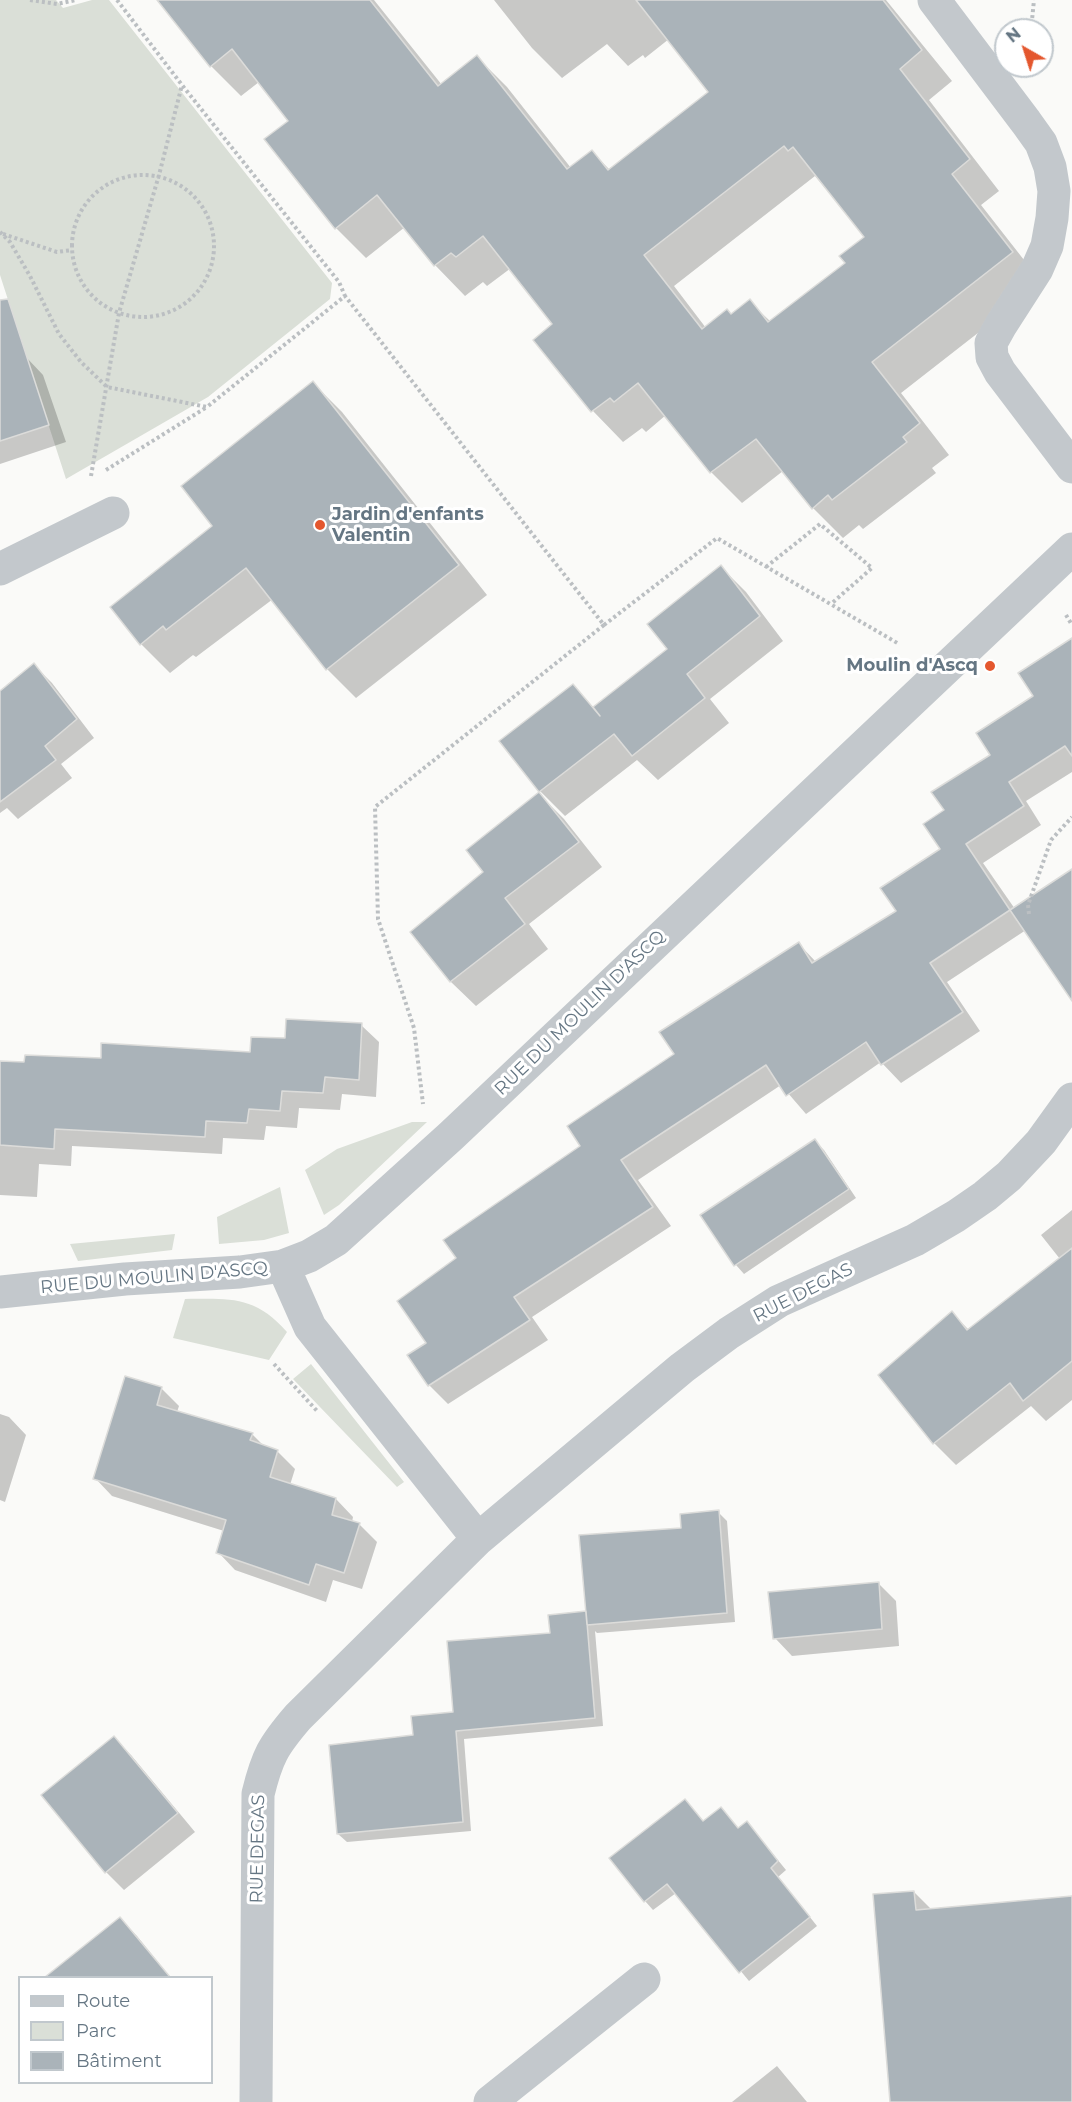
<!DOCTYPE html>
<html>
<head>
<meta charset="utf-8">
<style>
  body { margin:0 }
  #map { position:relative; width:1072px; height:2102px; overflow:hidden; background:#fafaf8; font-family:Montserrat,sans-serif }
  canvas { display:block }
  .legend { position:absolute; left:18px; top:1976px; width:195px; height:108px; box-sizing:border-box; background:#fff; border:2px solid #c1c8cd; margin:0; padding:8px 10px; list-style:none; font-size:18px; color:#657683 }
  .legend li { display:flex; align-items:center; gap:12px; height:30px }
  .legend b { width:30px; border:2px solid #c1c8cd }
  .north { position:absolute; left:994px; top:18px; width:60px; height:60px; box-sizing:border-box; background:#fff; border:2px solid #c1c8cd; border-radius:50%; rotate:321deg; font-size:16px; font-weight:700; line-height:24px; text-align:center; color:#657683 }
  .north::after { content:''; display:block; margin:auto; width:21px; height:27px; background:#e4572e; clip-path:polygon(50% 0,100% 100%,50% 72%,0 100%) }
</style>
</head>
<body>
<div id="map">
<canvas width="1072" height="2102"></canvas>
<ul class="legend">
<li><b style="height:8px;background:#c3c8cc"></b>Route</li>
<li><b style="height:16px;background:#dadfd7"></b>Parc</li>
<li><b style="height:16px;background:#aab3b9"></b>Bâtiment</li>
</ul>
<div class="north">N</div>
</div>
<script>
const c = document.querySelector('canvas').getContext('2d');
c.lineJoin = 'round';
function paint(path, color) { c.fillStyle = color; c.fill(path, 'evenodd'); }
function stroke(path, color, width, dash) { c.strokeStyle = color; c.lineWidth = width; c.lineCap = dash ? 'butt' : 'round'; c.setLineDash(dash || []); c.stroke(path); }
function label(font, color, halo, rows, align = 'center') {
  c.font = font + ' Montserrat,sans-serif'; c.lineWidth = 6; c.setLineDash([]); c.textBaseline = 'middle'; c.strokeStyle = halo; c.fillStyle = color; for (const [text, x, y, turn = 0] of rows) {
    c.save(); c.translate(x, y); c.rotate((+turn || 0) * Math.PI / 180); c.textAlign = isNaN(turn) ? turn : align; if (halo) c.strokeText(text, 0, 0); c.fillText(text, 0, 0); c.restore();
  }
}
paint(new Path2D(`
  M0 0H56L63 8 92 0H109L332 283 330 299 208 397 66 479 0 275Z
  M412 1122H427L339 1205 324 1215 305 1170 337 1149Z
  M280 1187 289 1233 264 1240 219 1244 217 1217Z
  M175 1234 172 1250 78 1261 70 1244Z
  M185 1299C230 1299 254 1295 287 1332L269 1360 173 1338Z
  M311 1364 404 1482 397 1487 293 1379Z`), '#dadfd7');
paint(new Path2D(`
  M159 0H374L442 85 477 57 507 87 571 168 592 152 610 170 710 92 669 39 645 58 643 55 628 66 607 44 562 78 532 48 494 0H886L952 81 929 100 999 191 981 205 1042 283 901 393 949 455 932 468 936 473 863 529 859 525 843 538 813 508 783 471 742 503 711 472 666 415 646 432 642 428 623 442 593 411 535 340 554 324 511 268 487 286 483 282 465 296 435 265 405 227 366 258 336 228 290 121 259 82 241 96 211 66ZM815 176 866 237 847 264 771 322 749 301 732 315 706 328 674 286Z
  M26 357 43 375 66 442 0 464V365Z
  M313 383 342 412 487 595 356 698 327 669 273 599 196 657 193 655 170 673 141 644 112 607 214 526Z
  M721 567 746 592 783 641 710 699 729 723 658 780 637 760 565 816 540 791 573 686 594 708 669 649Z
  M1072 639V772L1026 801 1041 825 983 863 1015 909 1072 871V993L1026 930 947 982 980 1031 901 1083 881 1062 806 1114 781 1085 638 1180 671 1226 532 1317 548 1340 448 1404 429 1385 428 1343 458 1259 582 1147 676 1055 799 944 816 962 898 912 942 850 946 811 992 755 1035 696Z
  M34 665 52 683 94 738 61 764 72 778 18 819 7 808 0 813V696Z
  M539 794 564 819 602 867 529 924 548 949 476 1006 451 982 412 932 485 872Z
  M361 1025 379 1042 376 1097 342 1094 340 1110 299 1108 297 1128 266 1126 264 1140 223 1138 222 1154 72 1146 71 1166 39 1164 37 1197 0 1195V1063H26L252 1054 286 1039Z
  M815 1141 824 1150 856 1198 744 1274 736 1265 702 1215Z
  M1072 1210V1400L1046 1421 1031 1406 956 1465 934 1443 952 1313 969 1330 1060 1259 1041 1235Z
  M126 1378 162 1389 179 1406 177 1412 252 1434 265 1447 277 1451 295 1469 290 1485 336 1499 353 1517 352 1522 360 1525 377 1542 362 1589 333 1580 326 1602 235 1570 218 1552 224 1531 112 1496 95 1478Z
  M0 1414 9 1417 26 1435 5 1502 0 1500Z
  M718 1512 727 1521 735 1622 597 1633 595 1631 603 1726 464 1739 471 1831 347 1842 338 1834 415 1736 455 1713 551 1634 588 1615 683 1529Z
  M878 1583 896 1601 899 1646 792 1656 775 1638Z
  M113 1738 131 1755 195 1832 124 1890 106 1872 43 1795Z
  M693 1809 704 1822 755 1832 786 1870 778 1877 817 1926 749 1981 676 1893 653 1910 645 1901Z
  M914 1892 932 1910 1072 1898V2102H892Z
  M120 1919 137 1936 171 1978H89L73 1957Z
  M777 2066 807 2102H732Z`), '#0003');
const building = new Path2D(`
  M157 0H370L438 86 477 55 567 169 592 150 608 170 708 92 636 0H883L922 50 900 69 970 159 952 174 1013 252 872 362 920 423 903 437 907 442 832 500 828 495 812 509 756 439 710 473 638 383 614 402 610 398 591 412 533 340 552 324 483 236 456 257 451 253 434 266 377 195 335 229 264 139 288 121 232 49 210 67ZM784 146 788 151 793 147 864 237 839 256 845 263 768 322 750 299 731 314 727 309 702 329 644 255Z
  M8 299 49 425 0 441V300Z
  M313 381 459 565 326 670 246 568 166 630 163 626 140 645 110 607 212 526 181 486Z
  M721 565 760 616 687 674 705 698 632 756 614 734 539 792 499 741 573 684 600 716 593 707 667 649 647 624Z
  M1072 638V756L1065 746 1009 782 1024 806 966 844 1010 910 930 963 963 1012 881 1065 866 1042 786 1096 766 1065 621 1160 653 1207 514 1297 530 1320 428 1386 407 1355 426 1343 397 1301 456 1258 443 1240 580 1146 567 1126 674 1054 659 1032 799 942 812 963 896 911 880 888 940 849 923 824 944 810 931 792 990 755 976 733 1033 696 1018 673Z
  M34 663 77 719 45 746 56 760 0 802V691Z
  M539 792 579 842 505 898 525 924 450 982 410 932 483 872 466 850Z
  M1072 869V1001L1010 910Z
  M286 1019 362 1023 359 1080 325 1077 323 1093 282 1091 280 1111 249 1109 247 1123 206 1121 205 1137 55 1129 54 1149 0 1145V1061L24 1062 25 1055 101 1058V1043L250 1052 251 1037 285 1038Z
  M815 1139 849 1189 734 1266 700 1215Z
  M1072 1248V1361L1023 1401 1010 1383 933 1444 878 1375 952 1311 967 1330Z
  M125 1376 162 1387 157 1405 253 1433 250 1440 278 1450 270 1477 336 1498 332 1515 360 1523 344 1573 316 1564 309 1585 216 1553 226 1520 93 1479Z
  M719 1510 727 1613 587 1625 579 1535 681 1528 680 1514Z
  M879 1582 882 1629 773 1639 768 1592Z
  M586 1611 595 1718 456 1731 463 1822 337 1834 329 1745 413 1735 411 1716 453 1712 447 1641 550 1633 548 1615Z
  M114 1736 178 1813 105 1873 41 1795Z
  M685 1799 703 1821 721 1807 738 1828 747 1821 778 1861 771 1868 810 1917 739 1973 667 1884 644 1902 609 1858Z
  M914 1891 916 1910 1072 1896V2102H890L873 1894Z
  M120 1917 170 1977H45Z`);
paint(building, '#aab3b9');
stroke(building, '#dcdcda', 1.5);
stroke(new Path2D(`
  M30 0 57 4 76 0
  M117 0 182 85 339 282 345 296
  M1031 30 1034 0
  M72 246a71 71 0 1 1 142 0a71 71 0 1 1-142 0Z
  M0 232 10 242 30 276 59 334 81 362 107 387 207 407 345 296 604 625 375 807 378 919 414 1028 423 1104
  M3 234 57 252 72 250
  M106 470 207 407
  M91 476 119 313 159 175 182 85
  M766 567 820 524 872 568 831 604
  M1066 615 1072 625
  M604 625 717 538 899 644
  M1029 914 1028 905 1051 840 1072 817
  M274 1364 318 1412`), '#bbbfc2', 4, [3, 3]);
stroke(new Path2D(`
  M934 0 1026 122 1041 143 1050 167 1054 191 1052 218 1047 246 1037 269 1001 325 991 343 992 357 1000 372 1072 467
  M0 569 113 513
  M283 1266 310 1327 478 1539
  M0 1292 125 1279 240 1272 283 1266 309 1256 336 1240 451 1136 1072 549
  M256 2102 258 1794C267 1757 273 1746 298 1717L478 1539 682 1368 729 1333 779 1301 915 1240 956 1216 985 1196 1009 1176 1041 1142 1072 1099
  M490 2102 644 1979`), '#c3c8cc', 33);
for (const [x, y, r, color] of [
  [320,525,6,"#e4572e"],
  [990,666,6,"#e4572e"]
]) { const dot = new Path2D(); dot.arc(x, y, r, 0, 2 * Math.PI); c.fillStyle = color; c.fill(dot); stroke(dot, '#fff', 2); }
label('bold 18px', '#657683', '#fff', [
  ["Jardin d'enfants",332,515],
  ["Valentin",332,536],
  ["Moulin d'Ascq",978,666,"right"]
], 'left');
label('18px', '#657683', '#fff', [
  ["RUE DU MOULIN D'ASCQ",580,1013,-44],
  ["RUE DU MOULIN D'ASCQ",154,1278,-5],
  ["RUE DEGAS",803,1293,-27],
  ["RUE DEGAS",258,1849,-89]
]);
</script>
</body>
</html>
